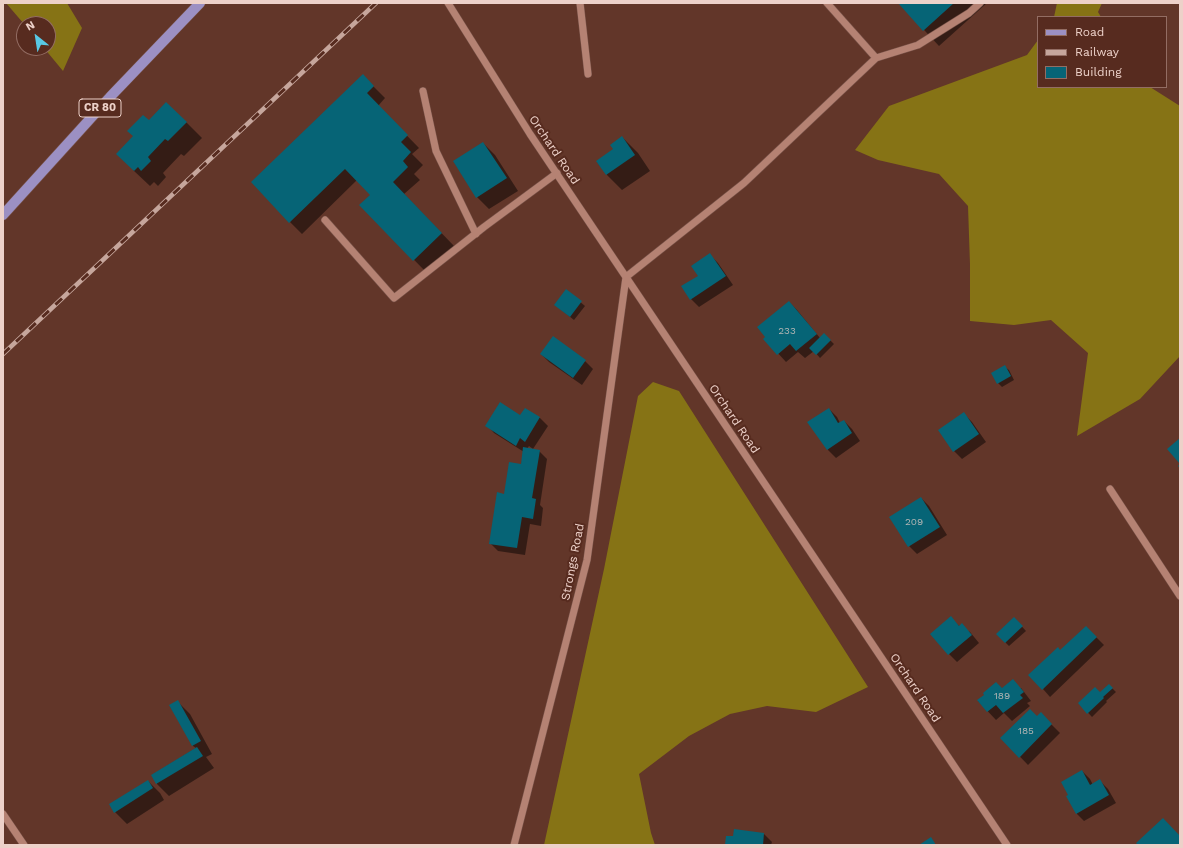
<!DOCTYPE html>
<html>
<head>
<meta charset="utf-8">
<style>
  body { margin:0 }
  #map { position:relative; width:1183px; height:848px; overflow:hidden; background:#623629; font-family:"Work Sans",sans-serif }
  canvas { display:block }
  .frame { position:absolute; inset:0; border:4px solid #edd1c9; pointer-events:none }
  .legend { position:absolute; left:1037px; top:16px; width:130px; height:72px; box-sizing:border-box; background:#572b1f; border:1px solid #936d63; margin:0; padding:5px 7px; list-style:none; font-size:12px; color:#edd1c9 }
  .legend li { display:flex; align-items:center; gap:8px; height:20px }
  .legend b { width:20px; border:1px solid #936d63 }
  .north { position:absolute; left:16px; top:16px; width:40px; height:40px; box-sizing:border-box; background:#572b1f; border:1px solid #936d63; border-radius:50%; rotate:330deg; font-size:11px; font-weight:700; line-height:16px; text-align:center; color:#edd1c9 }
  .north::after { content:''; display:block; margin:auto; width:14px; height:18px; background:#58c8e4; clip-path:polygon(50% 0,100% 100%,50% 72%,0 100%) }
</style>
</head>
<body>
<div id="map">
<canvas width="1183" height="848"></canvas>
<div class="frame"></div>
<ul class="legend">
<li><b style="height:5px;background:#9c90c3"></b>Road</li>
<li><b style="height:5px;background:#c6a69c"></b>Railway</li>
<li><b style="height:11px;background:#066476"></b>Building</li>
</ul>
<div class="north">N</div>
</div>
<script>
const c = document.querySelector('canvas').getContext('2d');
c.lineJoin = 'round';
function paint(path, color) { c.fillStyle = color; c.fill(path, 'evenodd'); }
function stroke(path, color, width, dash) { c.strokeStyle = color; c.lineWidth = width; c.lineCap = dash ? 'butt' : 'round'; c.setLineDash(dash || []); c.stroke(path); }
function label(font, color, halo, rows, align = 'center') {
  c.font = font + ' "Work Sans",sans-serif'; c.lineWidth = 4; c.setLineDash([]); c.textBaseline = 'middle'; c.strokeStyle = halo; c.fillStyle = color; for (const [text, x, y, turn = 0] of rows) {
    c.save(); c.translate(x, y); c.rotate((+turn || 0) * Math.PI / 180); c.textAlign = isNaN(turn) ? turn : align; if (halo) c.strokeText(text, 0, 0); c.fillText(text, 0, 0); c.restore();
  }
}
paint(new Path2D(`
  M6 3H67L82 28 63 71 44 48H48V24H24Z
  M1057 3H1102L1098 12 1101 17H1054Z
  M1038 40V87H1150L1180 106V356L1140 399 1077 436 1088 353 1051 320 1014 325 970 321V264L968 206 939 174 878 160 855 150 889 106 1027 55Z
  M653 382 679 391 868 687 816 712 767 706 730 714 689 736 639 774 651 833 655 845H544L604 569 638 396Z`), '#867315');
paint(new Path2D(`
  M899 3H987L939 46Z
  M363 76 385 98 378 106 419 148 412 154 423 165 414 174 420 180 404 194 454 246 426 272 360 205 371 195 357 180 302 234 290 222Z
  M149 122H186L202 138 184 156 181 154 163 173 166 177 158 186 154 182 150 186 133 170Z
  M622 137 638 153 650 171 622 190 607 175 597 162 614 149Z
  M483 143 495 155 518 191 489 209 477 197 454 162Z
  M710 255 718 263 733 285 699 307 691 299 699 276Z
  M566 290 585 306 574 320 559 308Z
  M789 302 797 310 820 338 824 334 834 344 820 358 814 351 805 358 798 352 786 362 765 339Z
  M553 338 585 361 593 369 582 385 549 362 541 354Z
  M1005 367 1009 370 1014 380 1002 387 998 383Z
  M525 409 540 418 548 426 533 449 529 446 527 449 539 451 547 459 540 505 543 508 541 526 530 524 525 555 498 551 490 543 505 495 521 465 524 452 494 433 487 425 521 416Z
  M829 409 837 417 840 423 844 421 852 429 860 441 836 458 828 450 809 423Z
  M964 414 972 422 986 442 962 459 954 451Z
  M921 498 929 506 947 535 917 554 909 546Z
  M951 618 959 626 970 632 979 643 957 662 949 654Z
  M1014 618 1026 631 1009 646 997 634Z
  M1086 627 1104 645 1050 697 1043 689 1061 651Z
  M1109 685 1116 692 1106 701 1107 702 1092 717 1079 703 1100 694Z
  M1021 688 1031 701 1027 703 1030 706 1012 721 1004 713 996 720 978 701 1002 689Z
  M178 702 190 714 212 754 206 757 214 768 169 796 157 784 152 775 196 748 193 746 170 706Z
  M1041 714 1060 733 1028 765 1002 738 1037 718Z
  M1082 771 1090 779 1093 785 1100 781 1108 789 1116 803 1084 821 1076 813 1070 795Z
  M148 781 160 793 164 800 127 824 115 812Z
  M764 834 772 842 771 845H726L734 838Z`), '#0007');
paint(new Path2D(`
  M898 3H954L923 31Z
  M363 74 374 86 367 93 408 135 401 142 411 152 403 161 408 167 393 182 442 233 413 261 359 205 370 195 345 169 289 223 251 182Z
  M166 102 187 122 168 141 165 139 148 157 151 161 141 171 138 167 134 171 116 154 133 136 127 131 143 115 149 120Z
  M622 136 635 155 606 175 596 161 613 149 610 145Z
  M483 142 507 178 476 198 453 161Z
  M710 253 726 276 690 300 681 286 698 276 691 266Z
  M566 289 582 301 570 317 554 305Z
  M789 301 817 334 796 351 790 344 777 355 763 339 765 337 757 327Z
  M824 333 831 340 816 355 809 348Z
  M553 336 586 360 573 378 540 354Z
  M1005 365 1011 376 997 384 991 373Z
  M500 402 520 415 525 408 540 417 525 442 520 438 516 446 485 426Z
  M829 408 838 423 844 420 852 433 827 450 807 422Z
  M964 412 979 434 953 452 938 430Z
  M1180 438V468L1178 466 1180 464 1167 449Z
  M523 447 540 450 532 498 536 499 533 519 522 517 517 548 489 544 497 492 504 494 509 462 521 464Z
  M921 497 940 527 908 547 889 517Z
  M951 616 959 626 962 623 972 635 948 655 930 634Z
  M1014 617 1023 626 1005 643 996 634Z
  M1086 626 1097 637 1042 690 1028 675 1058 647 1060 650Z
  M1013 679 1024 692 1020 695 1023 698 1003 713 996 705 987 712 977 700 984 695 983 693 996 682 1002 688Z
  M1109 684 1113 688 1103 697 1104 698 1087 714 1078 703 1095 687 1100 692Z
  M178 700 201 741 192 746 169 705Z
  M1030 709 1037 716 1041 712 1052 724 1019 758 1000 738Z
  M197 747 203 756 156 784 151 775Z
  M1082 770 1090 785 1100 779 1109 795 1076 814 1066 796 1068 795 1061 782Z
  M148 780 153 788 114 813 109 804Z
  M1163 818 1180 836V845H1138L1136 843Z
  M734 829 764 833 763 845H725L726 836H733Z
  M931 837 936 845H919Z`), '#066476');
const minor = new Path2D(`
  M448 3 530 134 1007 845
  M580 3 588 74
  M827 3 876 58
  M423 91 436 151 476 234
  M325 220 394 298 484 227 557 173
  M1110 489 1180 596
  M3 814 24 845
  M514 845 587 560 626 277 744 183 876 58 918 45 969 13 980 3`);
const major = new Path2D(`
  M3 215 110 97 200 3`);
stroke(minor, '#775248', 8);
stroke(major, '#775248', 11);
stroke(minor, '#b58273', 7);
stroke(major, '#9c90c3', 10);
const rail = new Path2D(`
  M3 354 376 3`);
stroke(rail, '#c6a69c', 4.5);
stroke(rail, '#572b1f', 3, [9]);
label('10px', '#b3b6b4', null, [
  ["233",787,331],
  ["209",914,522],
  ["189",1002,696],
  ["185",1026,731]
]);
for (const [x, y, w] of [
  [100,108,42]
]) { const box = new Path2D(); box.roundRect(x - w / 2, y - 9, w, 18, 3); c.fillStyle = '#572b1f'; c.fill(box); stroke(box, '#edd1c9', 1); }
label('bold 11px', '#edd1c9', null, [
  ["CR 80",100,108]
]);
label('12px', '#edd1c9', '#572b1f', [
  ["Orchard Road",554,150,56],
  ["Orchard Road",734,419,56],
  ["Strongs Road",573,562,-79],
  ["Orchard Road",915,688,56]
]);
</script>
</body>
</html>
